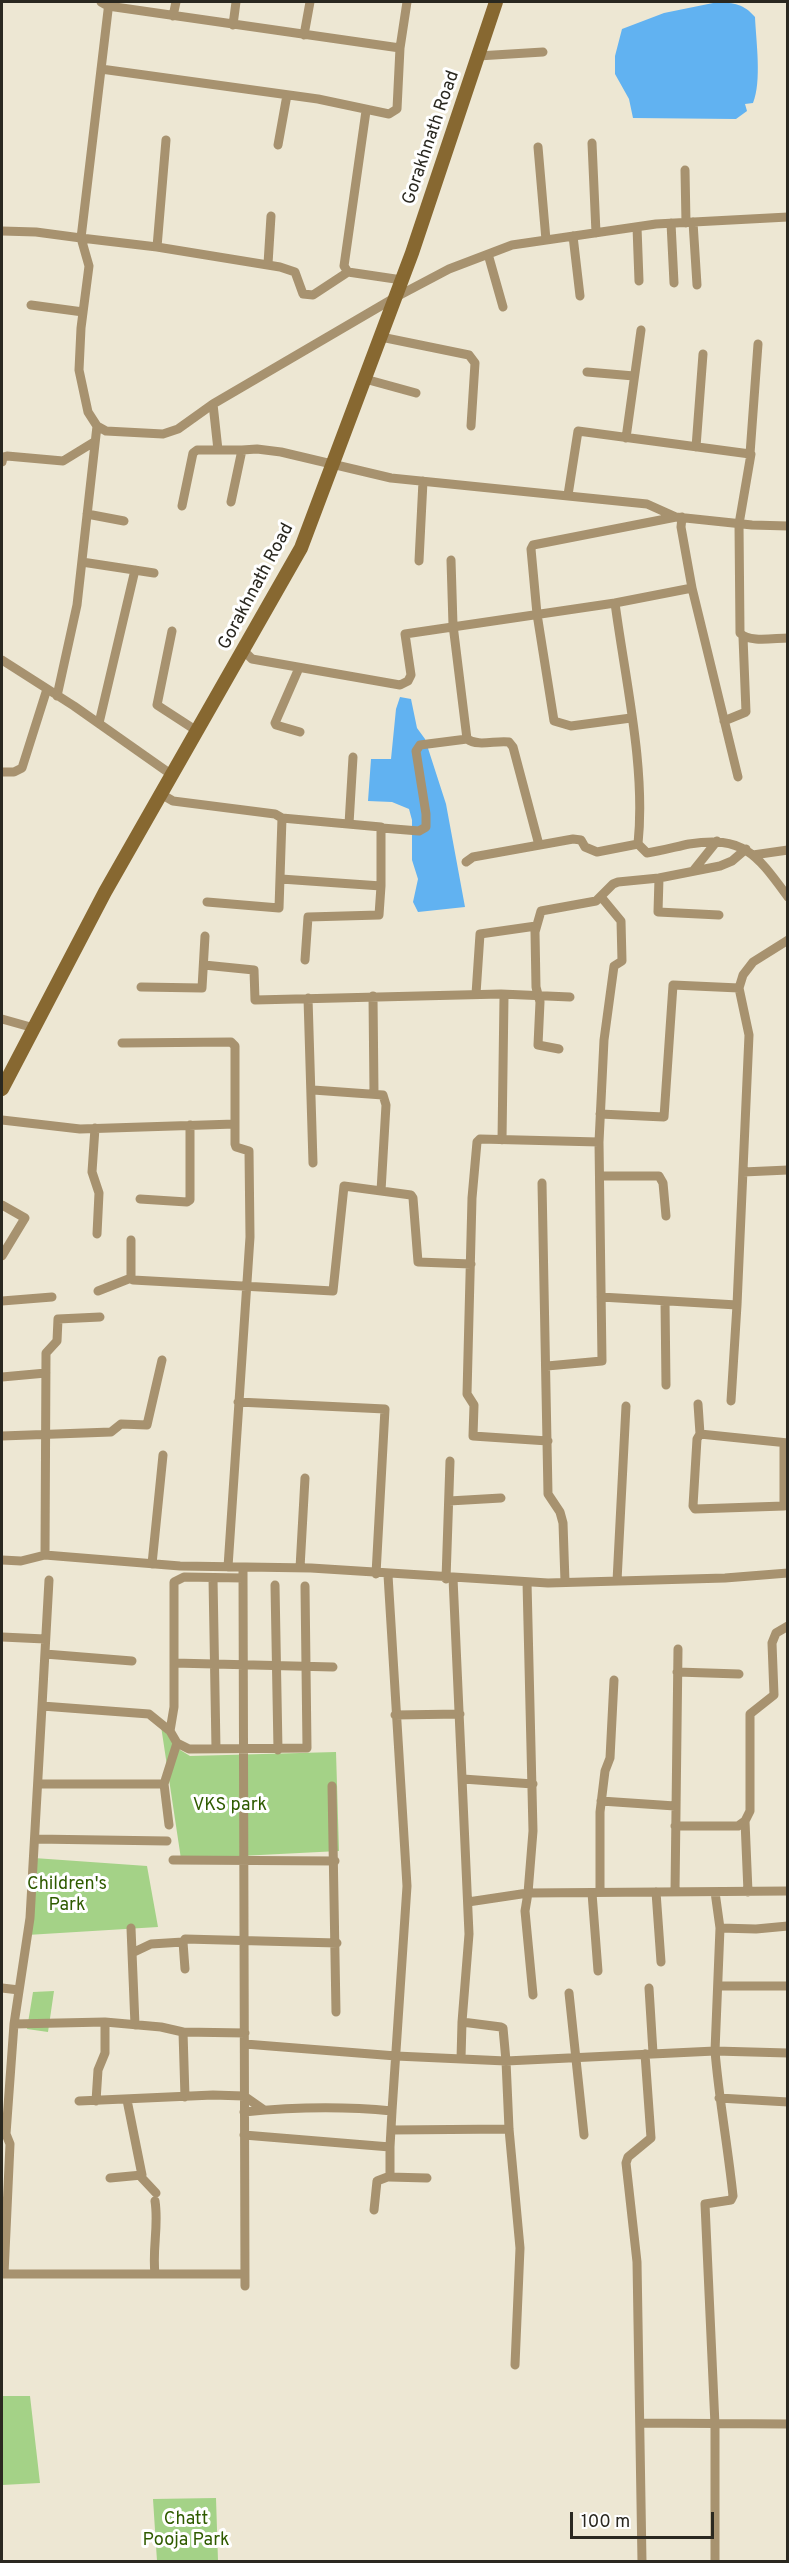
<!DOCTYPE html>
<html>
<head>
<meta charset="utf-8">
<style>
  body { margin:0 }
  #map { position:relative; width:789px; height:2563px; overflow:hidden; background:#ede7d3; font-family:Overpass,sans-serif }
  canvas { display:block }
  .frame { position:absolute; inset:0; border:3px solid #2a2820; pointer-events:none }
  .scale { position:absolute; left:570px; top:2512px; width:144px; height:27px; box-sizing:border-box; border:3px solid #2a2820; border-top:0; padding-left:8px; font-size:18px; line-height:21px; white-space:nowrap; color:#2a2820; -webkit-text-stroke:4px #fff; paint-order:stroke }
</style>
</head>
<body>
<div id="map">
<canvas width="789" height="2563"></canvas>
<div class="frame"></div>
<div class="scale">100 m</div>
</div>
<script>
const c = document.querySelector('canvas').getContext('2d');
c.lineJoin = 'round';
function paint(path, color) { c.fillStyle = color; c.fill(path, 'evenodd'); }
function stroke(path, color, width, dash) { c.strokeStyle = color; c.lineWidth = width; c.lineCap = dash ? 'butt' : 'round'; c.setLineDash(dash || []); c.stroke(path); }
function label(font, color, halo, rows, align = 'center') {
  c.font = font + ' Overpass,sans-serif'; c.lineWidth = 6; c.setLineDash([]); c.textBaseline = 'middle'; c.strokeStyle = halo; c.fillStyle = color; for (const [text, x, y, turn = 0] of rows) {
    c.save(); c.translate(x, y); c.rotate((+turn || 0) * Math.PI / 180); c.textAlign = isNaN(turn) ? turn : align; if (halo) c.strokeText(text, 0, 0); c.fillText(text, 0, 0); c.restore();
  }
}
paint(new Path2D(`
  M161 1726 177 1748 190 1756 336 1752 339 1851 181 1859Z
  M34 1858 147 1866 158 1927 27 1935Z
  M54 1991 48 2032 27 2029 33 1992Z
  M2 2396H30L40 2483 2 2485Z
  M216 2498 218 2561H157L153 2499Z`), '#a4d287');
paint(new Path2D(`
  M718 2C734 3 744 4 755 17 756 41 762 81 753 103L745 104 747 111 736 119 633 118 629 99 615 74V56L622 29 664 13Z
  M400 697 411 699 417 728 425 739 446 804 465 907 418 912 413 902 418 879 412 860V820L409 809 392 802 368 801 371 759H391L396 709Z`), '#61b2f1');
stroke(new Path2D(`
  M101 2 108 6 400 48 407 2
  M109 2 81 238 157 247 280 267 295 272 303 294 313 295 348 272
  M173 16 176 2
  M233 25 236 2
  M304 35 310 2
  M478 56 543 52
  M101 69 318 99 389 114 397 109 400 48
  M366 111 344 266 348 272 402 280
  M592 143 596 233
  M278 145 287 95
  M538 147 546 240
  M685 170 686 223
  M693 222 697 285
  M671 223 674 283
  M637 227 639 281
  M2 231 36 232 81 238 89 266 81 328 79 370 88 412 97 426 106 431 163 434 178 429 213 404 396 297 449 269 512 245 656 224 788 217
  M573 236 580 296
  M157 247 166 140
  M488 254 503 307
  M268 264 271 216
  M31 305 83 312
  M381 337 469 355 475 363 471 426
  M587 372 634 376
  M365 379 416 393
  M213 404 218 450
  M626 438 641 330
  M696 447 703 354
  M751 454 739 524 740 633C749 643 774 638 788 638
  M2 462 3 457 7 456 63 461 94 442
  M568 495 578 431 750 454 758 344
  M231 502 242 450 257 449 281 452 391 478 647 504 676 517 752 525 788 526
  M182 506 193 453 197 450H242
  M87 514 124 521
  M682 517 681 527 692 588 738 777
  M451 560 453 625 467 739C478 747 496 740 509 742L513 747 539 845
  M419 561 423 481
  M82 562 154 573
  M615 603 692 588
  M172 631 157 705 197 731
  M243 650 252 659 400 685 408 681 411 675 405 634 615 603C625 679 646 768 638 844L647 853C661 851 675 847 689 844 744 835 757 855 788 897
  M2 660 74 706 172 775
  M299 668 275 723 276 725 300 732
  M57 696 77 605 97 426
  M631 718 571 726 554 721 537 614 531 549 533 545 676 517
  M724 721 746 712 743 637
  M99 723 135 570
  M2 772H14L22 768 47 689
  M161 794 173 801 275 814 282 818 279 908 207 902
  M282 818 381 827V886
  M349 824 353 757
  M382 828 419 831 426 827V814L416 751 420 745 467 739
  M753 855 788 850
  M466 862 473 857 573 839 581 840 585 847 597 852 638 844
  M693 871 717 841
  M659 878 658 912 719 915
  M281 879 381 886 379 915 308 917 305 960
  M204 965 254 970 255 1000 501 994 504 997 502 1140
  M141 987 202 988 205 936
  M476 994 480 934 536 926
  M501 994 570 997
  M373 996 374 1093
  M308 998 313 1163
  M2 1019 34 1028
  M122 1043 231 1042 235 1046V1144L236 1147 249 1151 250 1237 228 1567
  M559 1049 538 1045 540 1002 536 987 535 932 541 911 596 901 613 884 618 882 659 878 720 866 732 861 746 849
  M313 1090 383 1095 386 1105 381 1191
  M600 1114 664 1117 673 985 739 988
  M2 1120 80 1129 235 1124
  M95 1128 92 1172 99 1193 97 1234
  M599 1142 604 1040 614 966 622 961 621 921 602 898
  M743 1172 788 1170
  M600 1176H659L663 1183 666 1216
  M542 1183 548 1494 560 1512 563 1523 565 1582
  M140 1199 187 1202 190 1200V1125
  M2 1205 25 1218 2 1256
  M131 1240V1277L133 1280 333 1291 344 1186 411 1195 413 1198 418 1262 471 1264
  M98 1291 131 1278
  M601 1297 737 1305 731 1401
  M2 1301 52 1297
  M665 1301 666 1385
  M737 1305 749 1035 739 988 743 975 753 962 788 940
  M547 1366 602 1361 599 1142 480 1139 477 1142 472 1198 467 1394 474 1405 473 1436 548 1441
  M2 1377 46 1373
  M238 1402 385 1409 376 1574
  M698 1404 700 1434 788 1443
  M700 1434 697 1439 693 1506 695 1509 784 1506V1443
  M2 1436 111 1432 121 1424 147 1425 162 1360
  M449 1501 501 1498
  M45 1555 46 1353 57 1341 58 1319 100 1317
  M2 1560 21 1561 45 1555 180 1566 311 1568 548 1583 725 1578 788 1573
  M152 1564 163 1455
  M243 1567 245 2286
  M300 1568 305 1478
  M213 1578 216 1749
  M453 1578 469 1934 462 2022 501 2027 503 2028 506 2061 715 2051C719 2100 728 2147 733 2196L731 2200 705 2204 715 2425V2562
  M446 1579 450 1461
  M49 1580 42 1706 149 1714 170 1731 177 1743 189 1749 307 1748 305 1586
  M617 1581 626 1406
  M275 1585 278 1750
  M2 1637 45 1639
  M45 1654 132 1661
  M174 1663 333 1667
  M677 1672 739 1674
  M395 1715 460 1714
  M170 1731 174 1707V1582L184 1577 243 1578
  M463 1779 533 1784
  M38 1784H164L177 1743
  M164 1784 169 1825
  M332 1786 336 2012
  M601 1801 675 1806
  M745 1821 748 1892
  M675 1826H738L745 1821 750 1811V1714L774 1695 772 1643 776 1633 788 1626
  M35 1839 167 1841
  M173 1860 335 1861
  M600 1892V1812L605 1771 610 1758 614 1680
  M656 1892 661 1962
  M675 1892 678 1649
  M715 1892 720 1928 715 2051 788 2053
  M592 1893 598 1971
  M468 1902 528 1893 533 1831 527 1582
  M131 1928 135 2025
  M720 1928 756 1929 788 1926
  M132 1953 151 1944 183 1942
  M185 1969 183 1942 185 1939 337 1943
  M718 1986H788
  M2 1988 19 1990
  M649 1988 653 2053
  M569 1993 584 2135
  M533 1995 525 1911 528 1893 788 1891
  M14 2024 105 2022
  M183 2032 245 2033
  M245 2044 396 2056 506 2061 509 2129 520 2248 515 2365
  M461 2059 462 2022
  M719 2098 788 2102
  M79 2101 213 2095 244 2096 264 2110
  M96 2101 98 2070 105 2053V2022L161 2027 183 2032 185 2097
  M244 2112C294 2107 342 2106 392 2111L407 1886 388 1575
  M392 2130 509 2129
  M244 2135 390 2147 392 2111
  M141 2177 156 2193
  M389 2177 427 2178
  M110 2178 142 2175 127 2100
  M374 2210 377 2181 390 2176V2147
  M2 2274H245
  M4 2274 10 2144 6 2134 14 2024 30 1918 42 1706
  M155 2274C152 2249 159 2226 155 2201
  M640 2423 788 2424
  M642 2562 637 2262 626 2163 628 2157 651 2138 645 2054`), '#a7926f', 9);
stroke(new Path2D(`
  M2 1089 105 892 301 548 412 253 496 2`), '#876831', 14);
label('18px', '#2a2820', '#fff', [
  ["Gorakhnath Road",432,138,-71],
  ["Gorakhnath Road",257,587,-62]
]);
label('18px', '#2f5b00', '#fff', [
  ["VKS park",230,1806],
  ["Children's",67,1885],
  ["Park",67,1906],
  ["Chatt",186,2520],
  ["Pooja Park",186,2541]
]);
</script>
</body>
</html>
